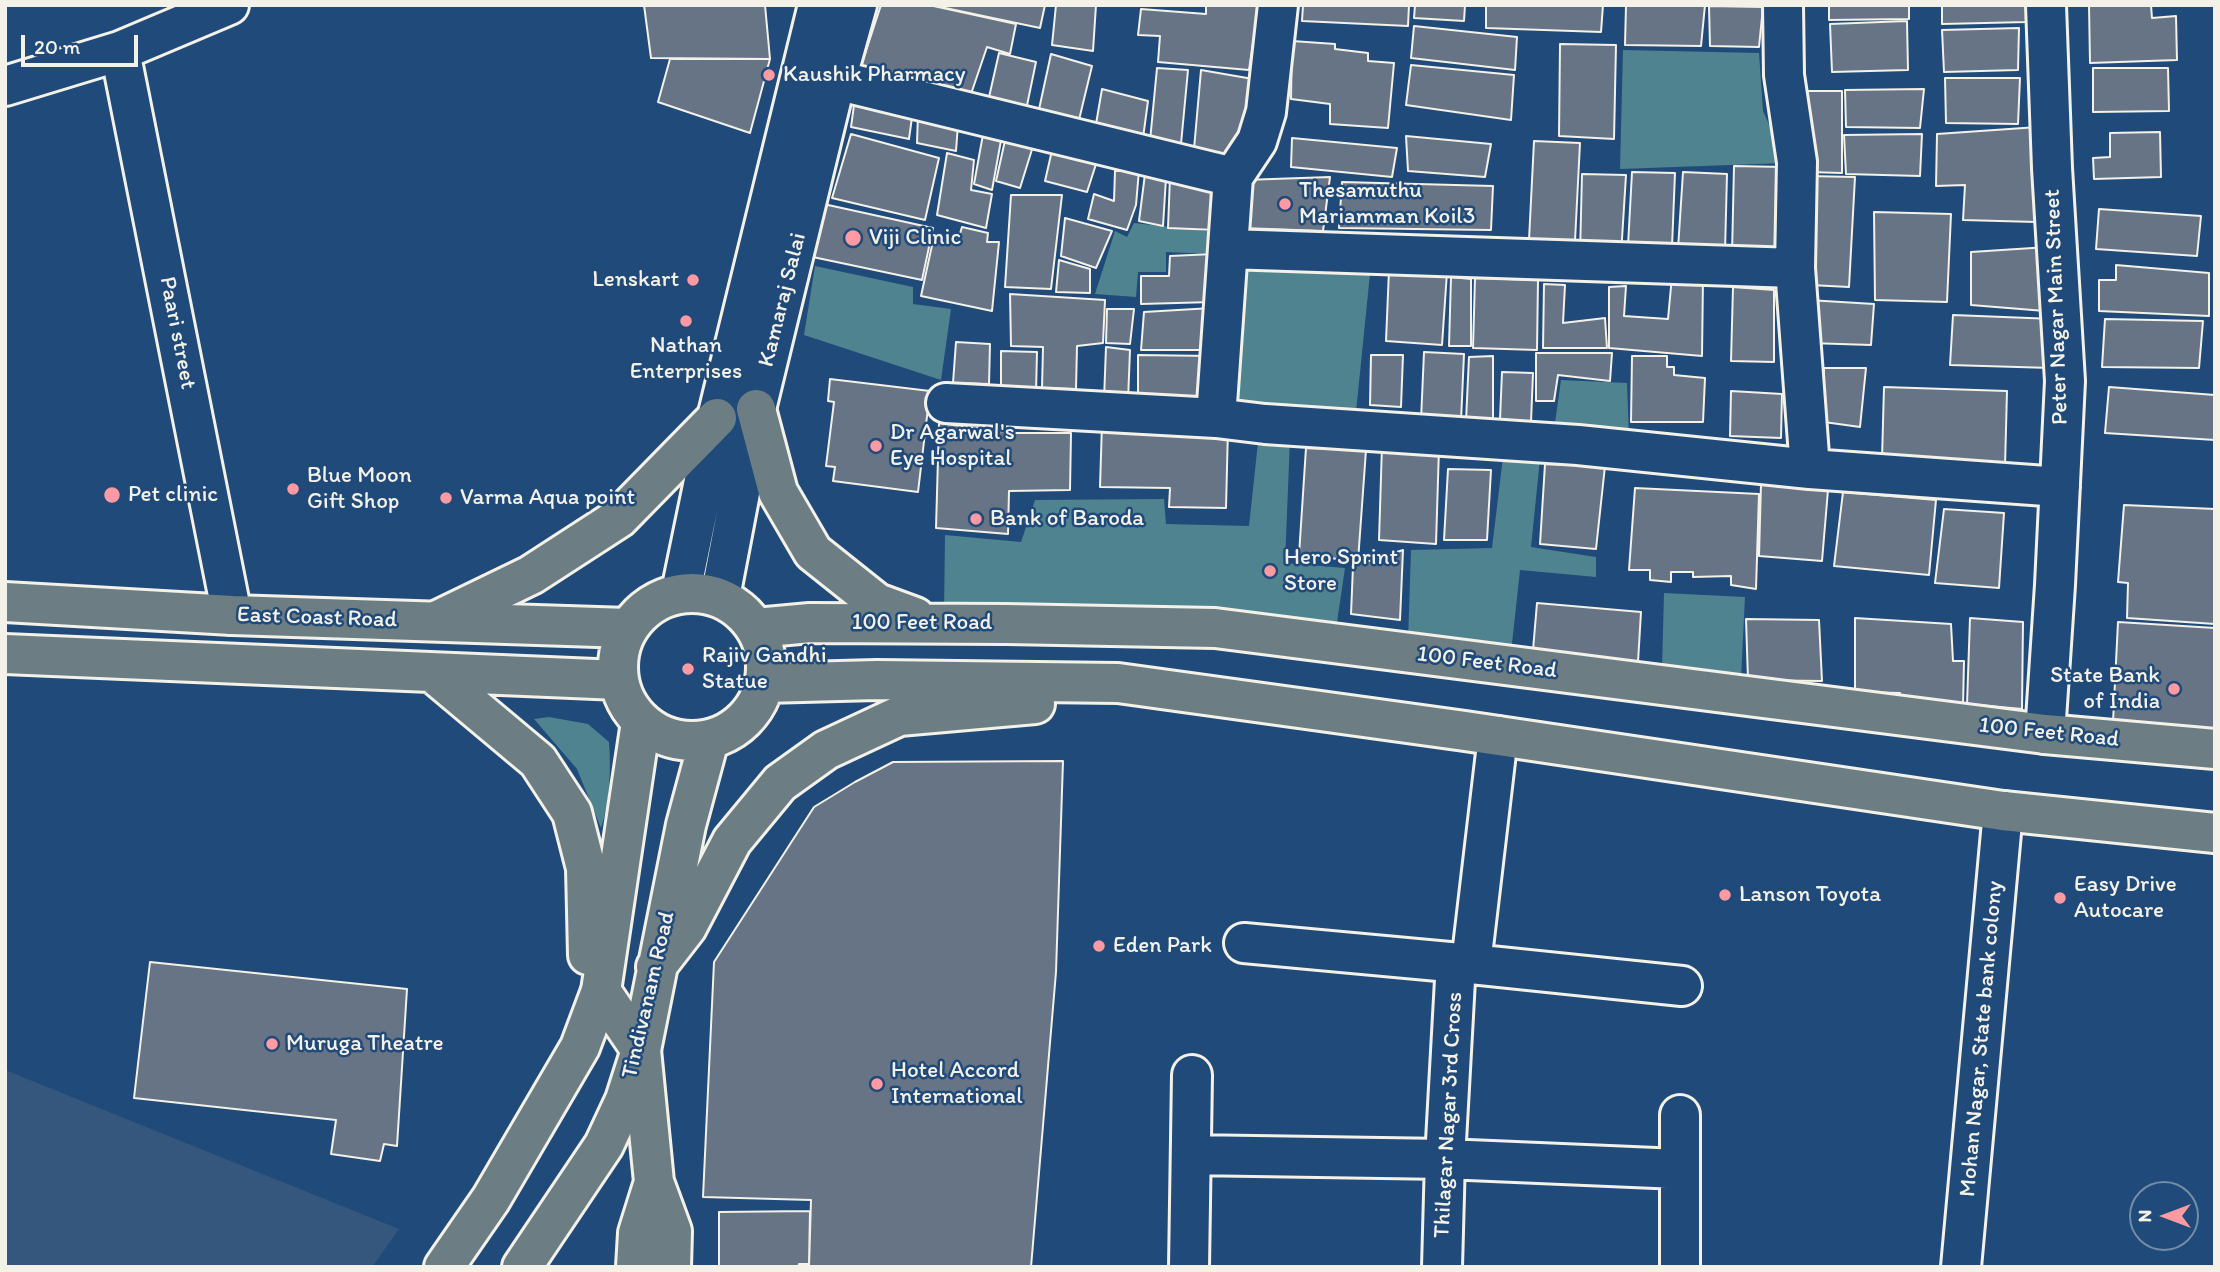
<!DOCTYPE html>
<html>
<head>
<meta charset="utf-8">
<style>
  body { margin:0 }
  #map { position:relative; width:2220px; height:1272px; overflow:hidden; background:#1f4a7a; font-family:Itim,sans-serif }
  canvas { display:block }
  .frame { position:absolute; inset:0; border:7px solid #f4f1e8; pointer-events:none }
  .north { position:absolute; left:2129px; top:1181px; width:70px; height:70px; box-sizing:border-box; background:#1f4a7a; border:2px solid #748da6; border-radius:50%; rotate:270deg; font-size:19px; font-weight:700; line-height:28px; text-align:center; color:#f4f1e8 }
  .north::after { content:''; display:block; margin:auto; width:24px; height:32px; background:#ff9aa2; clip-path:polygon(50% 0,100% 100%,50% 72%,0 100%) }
  .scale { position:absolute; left:21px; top:35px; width:117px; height:32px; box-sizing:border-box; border:4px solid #f4f1e8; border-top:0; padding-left:9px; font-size:21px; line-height:24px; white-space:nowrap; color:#f4f1e8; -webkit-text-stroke:5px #1f4a7a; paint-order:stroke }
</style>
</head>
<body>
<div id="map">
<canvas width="2220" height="1272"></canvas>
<div class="frame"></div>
<div class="north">N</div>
<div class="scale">20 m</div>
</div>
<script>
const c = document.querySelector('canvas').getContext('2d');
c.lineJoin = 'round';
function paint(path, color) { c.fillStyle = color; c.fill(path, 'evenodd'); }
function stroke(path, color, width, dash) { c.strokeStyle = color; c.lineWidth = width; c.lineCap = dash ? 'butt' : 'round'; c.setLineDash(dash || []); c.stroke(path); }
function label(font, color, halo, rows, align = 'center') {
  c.font = font + ' Itim,sans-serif'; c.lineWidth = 5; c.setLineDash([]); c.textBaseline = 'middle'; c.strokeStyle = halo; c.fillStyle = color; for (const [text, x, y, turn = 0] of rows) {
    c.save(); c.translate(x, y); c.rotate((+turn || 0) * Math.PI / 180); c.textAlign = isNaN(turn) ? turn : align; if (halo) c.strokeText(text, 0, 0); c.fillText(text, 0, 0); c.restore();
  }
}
paint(new Path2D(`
  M5 1070 399 1229 372 1267H5Z`), '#35577e');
paint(new Path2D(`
  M1623 50 1759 53 1763 111 1786 163 1620 169Z
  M1134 223 1215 232 1214 254 1166 252V272H1138L1136 297 1095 294 1115 231 1127 237Z
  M1241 259 1371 264 1355 422 1232 411Z
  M815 266 913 287V304L951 309 941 380 804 335Z
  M1561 380 1627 383 1629 437 1554 430Z
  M1259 433 1290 438 1285 563 1345 568 1336 629 944 613 945 535 1021 542 1035 500 1164 499 1166 524 1249 526Z
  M1503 457 1540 459 1531 547 1596 557V577L1520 570 1511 653 1408 641 1411 550 1492 548Z
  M1664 593 1745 597 1741 679 1662 668Z
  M549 717 588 724 609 742C611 771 610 801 601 828L577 769 534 719Z`), '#4f8390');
const building = new Path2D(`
  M644 5H765L770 59 651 58Z
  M881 5H929L1016 24 1010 54 987 47 971 94 860 69Z
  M931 5H1045L1040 28Z
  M1056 5H1096L1093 51 1052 45Z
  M1206 5H1259L1249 70 1158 62 1160 36 1138 35 1141 9 1206 14Z
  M1303 5H1409L1408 26 1302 21Z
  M1415 5H1465L1464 21 1414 18Z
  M1486 5H1603L1601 32 1486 28Z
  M1626 5H1705L1701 46 1625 45Z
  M1829 5H1909V19L1829 20Z
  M1942 5H2028L2027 22 1942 24Z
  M2089 5H2151L2152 18 2176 16 2177 60 2090 63Z
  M1709 6 1763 7 1759 47 1710 46Z
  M1907 21 1908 70 1832 72 1830 24Z
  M1414 26 1517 37 1515 70 1411 58Z
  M2019 28 2018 70 1944 72 1942 30Z
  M1292 41 1335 44V49L1368 53V61L1394 63 1388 128 1330 124V104L1291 99Z
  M1560 44 1616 45 1614 139 1559 136Z
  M999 53 1036 62 1025 115 987 106Z
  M1051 54 1092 66 1078 124 1038 114Z
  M670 59H770L750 133 658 102Z
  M1411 65 1514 75 1511 120 1406 105Z
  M1157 68 1188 70 1181 144 1150 141Z
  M2093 68H2168L2169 111 2093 112Z
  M1201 70 1253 79 1234 155 1194 149Z
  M1945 78H2020L2018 124 1946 123Z
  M1102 89 1148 101 1143 138 1096 124Z
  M1924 89 1920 128 1846 127 1845 90Z
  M1805 91H1842V173L1808 172Z
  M854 105 912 117 909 139 851 127Z
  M918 114 958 124 956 151 917 143Z
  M2038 127 2036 222 1963 220 1965 185 1936 186 1937 134Z
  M984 129 1002 135 992 190 974 184Z
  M2160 132 2161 177 2094 179 2093 158 2110 157V133Z
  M851 134 939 158 925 220 832 198Z
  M1922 134 1920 176 1846 174 1844 135Z
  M1006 136 1034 143 1020 188 996 181Z
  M1406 136 1491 144 1485 177 1408 171Z
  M1292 138 1397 148 1392 177 1291 167Z
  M1534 141 1580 143 1575 241 1529 240Z
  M1053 146 1098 158 1087 192 1045 181Z
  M947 153 974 160 971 190 992 194 986 228 937 215Z
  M1734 166 1784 167 1782 256 1732 254Z
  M1139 170 1136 205 1127 230 1088 219 1094 194 1114 201 1115 171Z
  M1632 172 1675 173 1672 247 1628 246Z
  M1683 172 1727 174 1725 252 1678 249Z
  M1145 174 1166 178 1163 226 1139 221Z
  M1582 174 1626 175 1621 255 1580 254Z
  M1808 176 1855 177 1849 287 1810 285Z
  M1170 177 1220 185 1216 230 1168 228Z
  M1330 177 1323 231 1242 228 1244 180Z
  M1342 182 1493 186 1491 230 1339 228Z
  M1011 195H1062L1051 289 1005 287Z
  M819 203 933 228 922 280 808 256Z
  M2099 209 2201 216 2197 256 2096 249Z
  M1874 212 1951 214 1947 302 1875 300Z
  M1065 218 1112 231 1096 268 1061 256Z
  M962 227 988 233 987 242H999L992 311 921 296 934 236 958 240Z
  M2048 247 2045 311 1971 305V252Z
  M1214 254 1213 302 1141 304V276H1169L1170 256Z
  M1059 260 1090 269V293L1056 292Z
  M2116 265 2209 273V316L2099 311V280H2116Z
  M1389 270 1447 272 1442 345 1386 341Z
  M1672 276 1703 278 1702 356 1609 348V287L1626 286 1624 316 1668 319Z
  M1451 277 1471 279V346H1449Z
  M1475 278 1538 280 1537 350 1473 348Z
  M1544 284 1565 285 1563 323 1605 318 1607 348H1543Z
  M1733 287 1774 290V362L1731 361Z
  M1010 294 1105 300 1103 343 1077 346 1076 389 1042 388 1043 347 1011 346Z
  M1808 300 1874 304 1871 345 1809 343Z
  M1212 308V350H1141L1144 312Z
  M1107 309H1134L1130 344 1106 343Z
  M1953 315 2054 319 2051 368 1950 365Z
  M2105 319 2203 321 2199 368 2102 367Z
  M956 342 990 344 989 384 953 383Z
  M1106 347 1130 350 1128 401 1104 400Z
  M1001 351 1037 352 1036 392 1001 390Z
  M1424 352 1464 354 1461 421 1421 420Z
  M1536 353H1612L1610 381 1558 375 1554 401H1536Z
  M1138 355 1212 356 1206 407 1138 400Z
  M1371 355H1403L1401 407 1370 405Z
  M1493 356V423L1466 421 1469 357Z
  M1632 356H1667V367H1674V375L1705 378 1703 422H1631Z
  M1824 368H1866L1860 427 1824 422Z
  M1502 372 1533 373 1531 422 1500 419Z
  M830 379 930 391 918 492 833 481 835 467 826 466 834 402 828 401Z
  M1884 387 2007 391 2005 467 1882 459Z
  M2109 387 2215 395V440L2105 433Z
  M1731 391 1782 394 1781 438 1730 436Z
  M939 423 1013 433H1071L1070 490 1009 491 1008 534 936 528Z
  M1102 423 1228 428 1226 508 1169 507 1170 488 1100 487Z
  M1382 445 1439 448 1436 544 1379 540Z
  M1306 448 1366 450 1358 561 1299 555Z
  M1545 464 1605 466 1596 549 1540 544Z
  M1448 469 1491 470 1487 540H1444Z
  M1761 484 1828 490 1822 561 1759 556Z
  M1635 488 1759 494 1756 589 1731 585V576L1693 577V572H1671V582L1650 580V570H1629Z
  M1843 492 1936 500 1929 575 1834 566Z
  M2124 505 2215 509V624L2127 618 2128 583 2118 582Z
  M1944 509 2004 513 1999 588 1935 583Z
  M1403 550 1400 620 1351 614 1353 566Z
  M1537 603 1641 612 1638 662 1533 650Z
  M1855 618 1951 624 1953 661H1964L1963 707 1900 703V693L1855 692Z
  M1970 618 2023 622 2022 709 1967 704Z
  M1746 619 1819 620 1822 681 1748 680Z
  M2118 622 2215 628V729L2113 722Z
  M1063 761 1056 972 1031 1267H809L811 1200 703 1197 714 962 814 807 855 782 893 762Z
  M150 962 407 989 397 1146 384 1144 380 1161 331 1154 336 1120 134 1098Z
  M810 1211 809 1264H799L798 1267H719V1212Z`);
paint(building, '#677486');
stroke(building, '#f4f1e8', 2);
const minor = new Path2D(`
  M1783 5 1784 75 1797 162 1795 268 1810 469
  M120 51 232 615
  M836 80 1233 177
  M5 86 120 51 229 5
  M1228 249 1795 268
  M946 403 1216 418 1265 424 1578 445 1810 469 2060 487
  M1216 418 1233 177 1257 141 1266 112 1278 5
  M2045 734 2055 585 2065 381 2052 168 2046 5
  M1244 943 1471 964 1682 986
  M1471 964 1498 736
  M1191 1155 1445 1159 1679 1169
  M1189 1267 1192 1075
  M1442 1267 1445 1159 1456 962
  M1680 1267V1115
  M1961 1267 2003 811`);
const secondary = new Path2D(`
  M681 592 717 418 818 5
  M720 597 756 409 836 80 857 5`);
const primary = new Path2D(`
  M601 991 641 1050 654 1182 672 1231 671 1267
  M636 1267 638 1233 654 1182`);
const trunk = new Path2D(`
  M756 409 778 492 813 552 877 603 915 617
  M618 667a74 74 0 1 1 148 0a74 74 0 1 1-148 0Z
  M5 602 232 615 628 628
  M438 620 531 575 619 518 717 418
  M756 628 810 623 1006 624 1215 628 2045 734 2215 749
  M5 654 619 680
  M433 673 538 761 572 813 586 868 588 955
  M765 683 877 680 1118 683 1465 731 2003 811 2215 833
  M656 967 687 927 732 841 780 783 826 750 899 716 1035 704
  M444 1267 491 1199 580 1047 601 991 641 722
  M522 1267 604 1145 625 1100 641 1050 686 825 709 740`);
stroke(minor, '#f4f1e8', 44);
stroke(secondary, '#f4f1e8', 44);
stroke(primary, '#f4f1e8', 44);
stroke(trunk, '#f4f1e8', 44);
stroke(minor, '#1f4a7a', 38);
stroke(secondary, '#1f4a7a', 38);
stroke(primary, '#6c7e84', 38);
stroke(trunk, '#6c7e84', 38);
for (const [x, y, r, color] of [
  [769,75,7,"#ff9aa2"],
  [1285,204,7,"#ff9aa2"],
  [853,238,9,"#ff9aa2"],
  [693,280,7,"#ff9aa2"],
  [686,321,7,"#ff9aa2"],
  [876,446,7,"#ff9aa2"],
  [293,489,7,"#ff9aa2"],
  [112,495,9,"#ff9aa2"],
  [446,498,7,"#ff9aa2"],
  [976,519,7,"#ff9aa2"],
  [1270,571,7,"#ff9aa2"],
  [688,669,7,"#ff9aa2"],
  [2174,689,7,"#ff9aa2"],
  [1725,895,7,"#ff9aa2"],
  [2060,898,7,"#ff9aa2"],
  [1099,946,7,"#ff9aa2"],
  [272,1044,7,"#ff9aa2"],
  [877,1084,7,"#ff9aa2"]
]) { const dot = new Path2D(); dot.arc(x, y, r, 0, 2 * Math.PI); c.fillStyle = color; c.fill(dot); stroke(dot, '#1f4a7a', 2.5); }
label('23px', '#f4f1e8', '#1f4a7a', [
  ["Kaushik Pharmacy",783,75],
  ["Thesamuthu",1299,191],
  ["Mariamman Koil3",1299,217],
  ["Viji Clinic",869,238],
  ["Lenskart",679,280,"right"],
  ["Nathan",686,346,"center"],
  ["Enterprises",686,372,"center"],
  ["Dr Agarwal's",890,433],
  ["Eye Hospital",890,459],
  ["Blue Moon",307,476],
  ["Gift Shop",307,502],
  ["Pet clinic",128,495],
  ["Varma Aqua point",460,498],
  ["Bank of Baroda",990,519],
  ["Hero Sprint",1284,558],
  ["Store",1284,584],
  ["Rajiv Gandhi",702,656],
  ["Statue",702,682],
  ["State Bank",2160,676,"right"],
  ["of India",2160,702,"right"],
  ["Easy Drive",2074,885],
  ["Autocare",2074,911],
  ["Lanson Toyota",1739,895],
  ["Eden Park",1113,946],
  ["Muruga Theatre",286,1044],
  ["Hotel Accord",891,1071],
  ["International",891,1097]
], 'left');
label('23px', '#f4f1e8', '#1f4a7a', [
  ["Kamaraj Salai",783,300,-76],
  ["Peter Nagar Main Street",2057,307,-92],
  ["Paari street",177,333,79],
  ["East Coast Road",317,618,2],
  ["100 Feet Road",922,623],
  ["100 Feet Road",1487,663,7],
  ["100 Feet Road",2049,733,6],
  ["Tindivanam Road",649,995,-77],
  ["Mohan Nagar, State bank colony",1982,1039,-85],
  ["Thilagar Nagar 3rd Cross",1449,1115,-87]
]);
</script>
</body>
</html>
